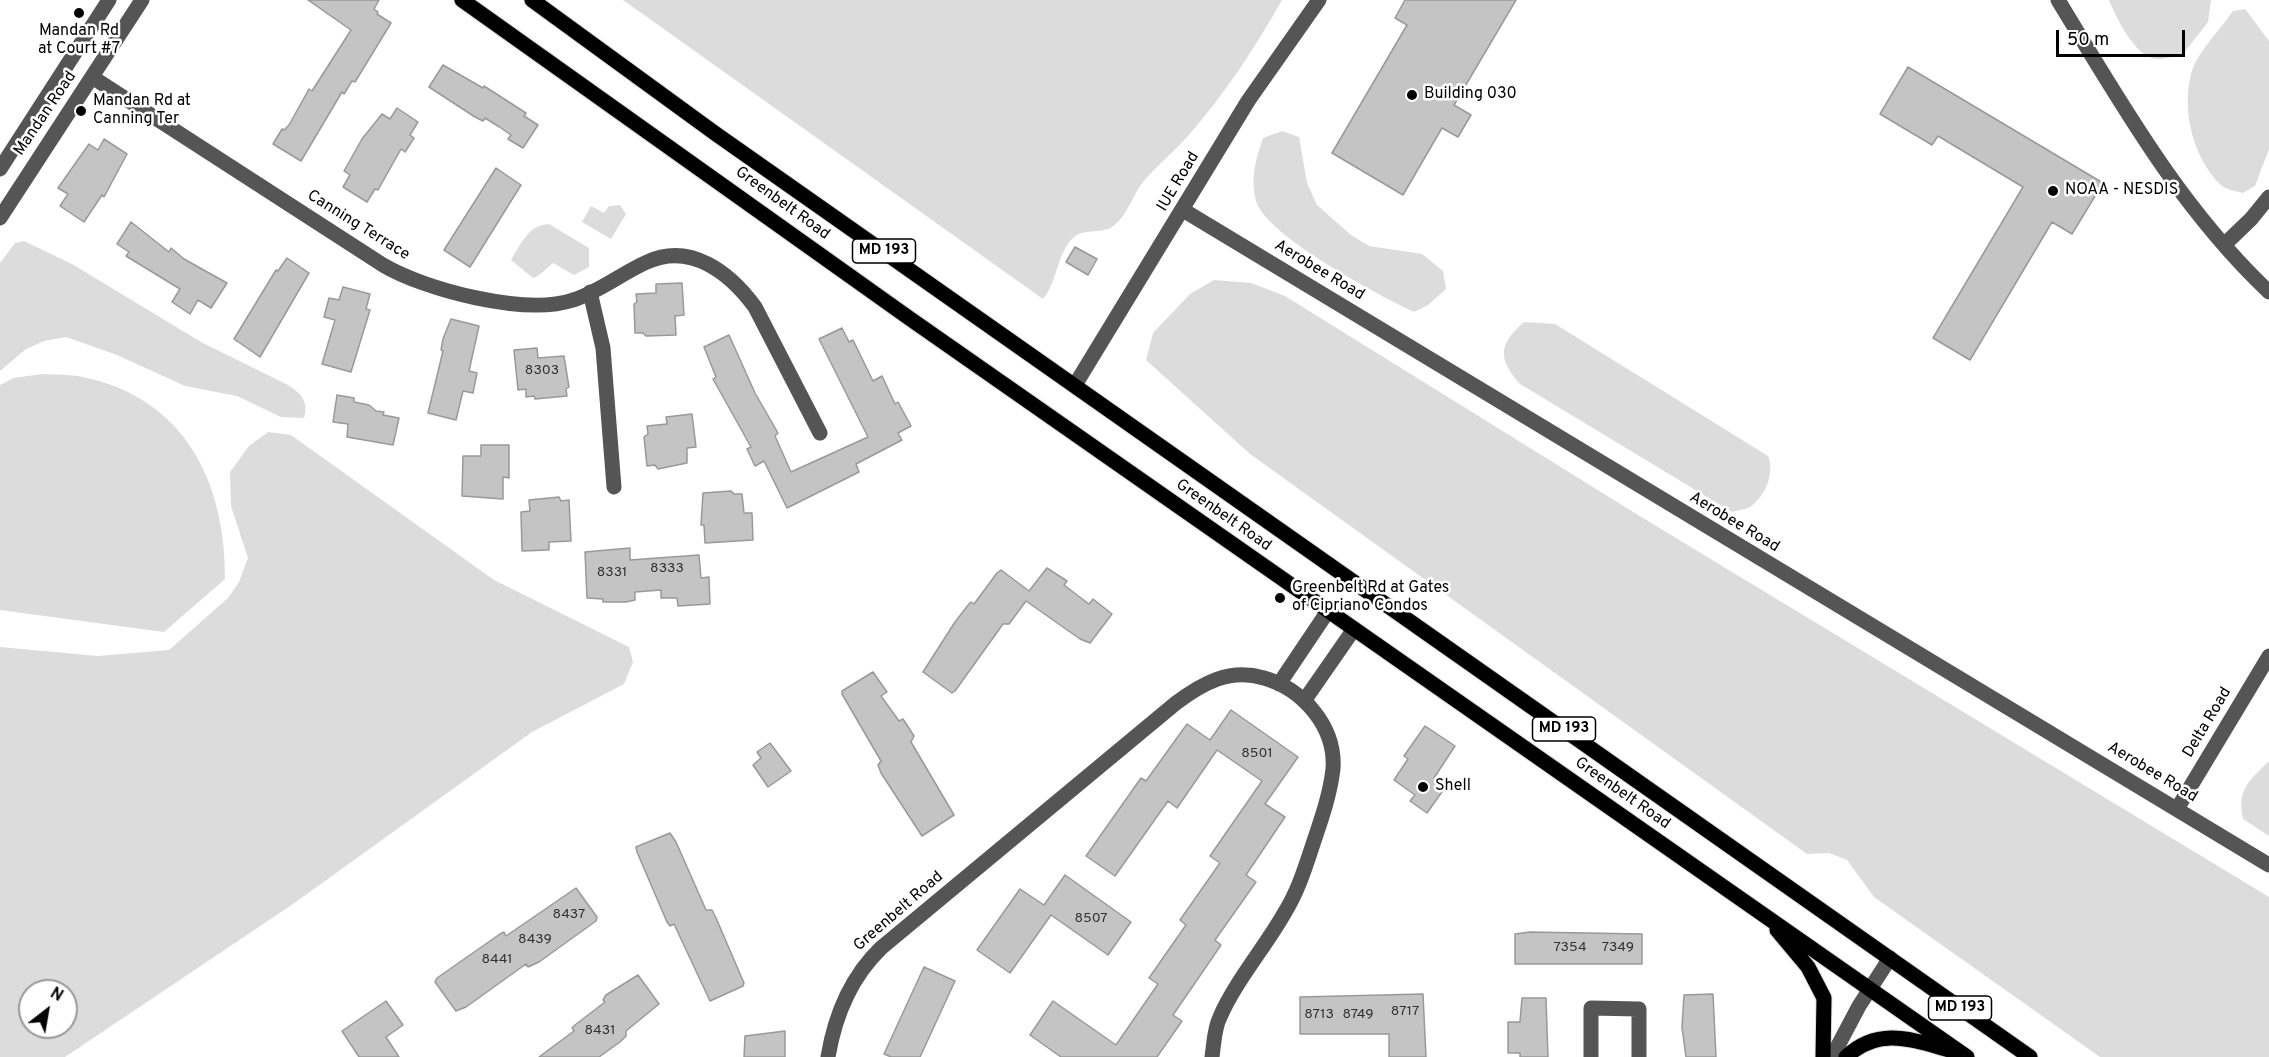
<!DOCTYPE html>
<html>
<head>
<meta charset="utf-8">
<style>
  body { margin:0 }
  #map { position:relative; width:2269px; height:1057px; overflow:hidden; background:#fff; font-family:Overpass,sans-serif }
  canvas { display:block }
  .north { position:absolute; left:18px; top:979px; width:60px; height:60px; box-sizing:border-box; background:#fff; border:2px solid #999; border-radius:50%; rotate:31deg; font-size:16px; font-weight:700; line-height:24px; text-align:center; color:#000 }
  .north::after { content:''; display:block; margin:auto; width:21px; height:27px; background:#000; clip-path:polygon(50% 0,100% 100%,50% 72%,0 100%) }
  .scale { position:absolute; left:2056px; top:30px; width:129px; height:27px; box-sizing:border-box; border:3px solid #000; border-top:0; padding-left:8px; font-size:18px; line-height:21px; white-space:nowrap; color:#000; -webkit-text-stroke:4px #fff; paint-order:stroke }
</style>
</head>
<body>
<div id="map">
<canvas width="2269" height="1057"></canvas>
<div class="north">N</div>
<div class="scale">50 m</div>
</div>
<script>
const c = document.querySelector('canvas').getContext('2d');
c.lineJoin = 'round';
function paint(path, color) { c.fillStyle = color; c.fill(path, 'evenodd'); }
function stroke(path, color, width, dash) { c.strokeStyle = color; c.lineWidth = width; c.lineCap = dash ? 'butt' : 'round'; c.setLineDash(dash || []); c.stroke(path); }
function label(font, color, halo, rows, align = 'center') {
  c.font = font + ' Overpass,sans-serif'; c.lineWidth = 5; c.setLineDash([]); c.textBaseline = 'middle'; c.strokeStyle = halo; c.fillStyle = color; for (const [text, x, y, turn = 0] of rows) {
    c.save(); c.translate(x, y); c.rotate((+turn || 0) * Math.PI / 180); c.textAlign = isNaN(turn) ? turn : align; if (halo) c.strokeText(text, 0, 0); c.fillText(text, 0, 0); c.restore();
  }
}
paint(new Path2D(`
  M623 0H1282C1255 48 1224 95 1188 136 1174 152 1157 165 1143 182 1132 196 1127 217 1112 227 1101 234 1083 228 1073 238 1056 255 1058 281 1043 299Z
  M2109 0H2211L2208 22 2183 54C2175 56 2163 60 2155 59 2134 55 2116 17 2109 0Z
  M2245 9 2269 41V149L2255 186 2243 193C2237 191 2226 190 2221 185 2192 158 2180 105 2193 68 2200 50 2222 27 2233 11Z
  M1282 131 1299 137 1307 183 1317 205 1351 235 1369 246 1422 254 1443 271 1446 289 1428 305 1414 312C1380 296 1266 236 1256 201 1250 179 1256 158 1263 138Z
  M620 205 626 214 611 239 582 222 591 206 604 213 609 206Z
  M549 224 589 248V267L574 275 553 263 538 276 533 278 511 260C521 244 528 225 549 224Z
  M24 241 72 264 201 342 288 385C301 393 309 402 304 418L281 417 237 396 185 386 117 355 66 337 44 341 26 349 0 371V263L15 243Z
  M1214 280 1251 283 1285 296 1638 515 2269 897V1057H2100L1874 897 1847 860 1829 853 1807 854 1250 454 1146 360 1153 333 1190 294Z
  M1524 322 1555 324 1768 456C1775 472 1766 496 1750 507 1746 510 1737 510 1732 512L1520 384C1497 358 1499 344 1524 322Z
  M42 374C56 375 70 374 83 377 185 398 226 483 225 579L164 632 0 610V385L14 378Z
  M268 432 291 435 494 580 629 647 633 662 624 684 532 732 293 904 65 1057H0V647L98 656 169 650 228 598 239 582 248 558 231 506 230 472 249 446ZM30 991H66V1027H30Z
  M2268 762H2269V836L2243 819C2237 790 2248 782 2268 762Z`), '#dcdcdc');
const building = new Path2D(`
  M308 0H379L374 9 378 12 377 14 391 23 355 82 352 81 344 94 342 92 301 161 273 144 282 129 284 130 289 125 309 89 312 91 351 30Z
  M1405 0H1516L1454 105 1471 115 1458 137 1442 128 1403 195 1332 153 1407 25 1395 18Z
  M443 65 483 88 484 86 526 113 524 116 538 125 523 148 508 139 511 135 498 126 485 118 483 121 475 117 429 87Z
  M1908 67 2103 183 2072 234 2052 222 1970 360 1933 338 2023 187 1938 136 1932 145 1880 114Z
  M397 108 418 122 410 135 414 138 405 152 401 149 378 190 375 189 367 202 343 187 350 175 344 171 362 139 382 114 390 119Z
  M104 139 127 154 104 197 102 195 84 222 60 206 68 194 58 188 89 144 98 150Z
  M496 168 521 185 470 267 444 250Z
  M131 222 169 252 171 248 184 259 227 283 211 308 198 300 190 314 172 302 180 289 126 256 129 252 117 244Z
  M1075 247 1097 259 1088 275 1066 262Z
  M287 258 309 273 260 357 234 339 276 270 278 271Z
  M682 283 684 315 675 316 676 335 646 336 643 333H635L634 304 637 302 636 294 656 293V284Z
  M343 287 370 294 366 309 370 310 351 372 322 364 335 320 324 317 329 298 339 300Z
  M451 319 479 326 469 371 477 373 473 393 463 391 456 420 428 413 443 351 441 350 443 339Z
  M842 328 849 342 853 340 873 381 882 376 895 404 898 402 911 426 898 433 902 440 856 464 859 472 787 508 764 461 755 466 747 449 751 447 713 379 716 377 704 347 729 335 755 393 778 433 775 436 791 472 868 437 819 339Z
  M537 348 538 358 564 356 569 387 566 389 567 396 535 399 534 396 526 397V389L518 390 514 350Z
  M337 395 354 398V402L369 405 376 411 384 412 383 415 399 418 393 445 347 437 348 424 333 422Z
  M692 414 696 447 687 448V463L658 469 655 465 647 466 644 437 648 434 647 426 667 424 666 417Z
  M481 445H509V478L503 477V499L462 496 463 456H481Z
  M731 491 734 494H742L744 513H752L753 540 705 543 704 525H701L703 493Z
  M559 497 561 501 569 500 571 541 549 542V550L522 551 521 512 530 511 529 500Z
  M630 548V560L699 555 701 578 709 577 710 604 678 606 677 598H661V590L635 592V600L626 602H603V599L587 598 585 552Z
  M1047 568 1067 581 1064 585 1077 595 1089 604 1093 599 1112 614 1090 643 1080 639 1026 601 1009 624H1003L955 691 952 693 923 672 955 622 969 604 971 602 974 604 997 573 1001 570 1029 591Z
  M873 672 887 692 881 696 899 721 903 719 914 736 911 742 954 815 922 836 881 773 878 765 881 761 842 694V691Z
  M1231 710 1298 757 1265 804 1285 817 1246 875 1256 882 1215 940 1221 945 1173 1015 1182 1021 1157 1057H1061L1030 1035 1053 1001 1116 1045 1158 984 1149 978 1186 925 1180 920 1220 863 1210 856 1262 781 1217 750 1177 808 1168 801 1115 876 1086 856 1141 778 1146 781 1187 724 1210 740Z
  M1425 726 1455 746 1434 778 1444 789 1427 813 1410 801 1415 795 1394 780 1408 759 1404 756Z
  M770 743 791 771 768 787 753 765 761 758 757 752Z
  M670 833 676 842 706 910H712L716 918 744 983 743 986 710 1001 674 924 670 926 667 922 637 852 636 847Z
  M1065 875 1131 922 1108 955 1051 915 1010 973 977 950 1020 889 1044 905Z
  M576 888 597 917 596 921 539 962 528 967 526 964 466 1007 456 1011 435 982 437 978 500 934 504 932 506 936Z
  M1530 932 1642 934V964H1515V934Z
  M924 967 955 981 920 1057H891L884 1054Z
  M638 975 659 1004 626 1031V1036L620 1042 599 1057H539L574 1031 572 1028 575 1025 605 1002 603 1000 606 995Z
  M1423 994 1426 1057H1389V1034H1300V997Z
  M1713 994 1716 1057H1686L1682 1027 1684 995Z
  M1522 998H1546L1548 1057H1520V1053H1508V1022H1520Z
  M386 1001 403 1025 386 1037 399 1057H359L342 1031Z
  M785 1031V1057H744L745 1036Z`);
paint(building, '#c4c4c4');
stroke(building, '#999', 1.5);
const major = new Path2D(`
  M462 0 909 318 1967 1057
  M532 0 716 134 2030 1057
  M1777 930 1808 967 1824 998 1823 1057
  M1846 1057C1880 1025 1915 1041 1953 1051`);
stroke(major, '#dbdbdb', 17);
stroke(new Path2D(`
  M2058 0C2121 103 2180 208 2269 292
  M92 77 383 265C425 290 526 316 573 300 599 292 622 273 647 262 691 242 730 273 755 307L820 433
  M0 169 109 0
  M1183 210 2269 865
  M0 218 142 0
  M2225 244 2251 219 2269 197
  M590 292 603 348 614 487
  M1075 385 1248 101 1319 0
  M1279 684 1328 611
  M1304 701 1354 629
  M2177 809 2269 656
  M828 1057C835 1015 850 978 881 948L1176 703C1203 683 1229 668 1264 678 1303 689 1336 727 1333 769 1330 795 1321 820 1313 844 1305 868 1298 891 1285 912 1266 946 1235 982 1220 1017 1214 1029 1214 1044 1212 1057
  M1591 1057V1008L1639 1009V1057
  M1832 1057 1859 1006 1890 958`), '#555', 15);
stroke(major, '#000', 15);
for (const [x, y, r, color] of [
  [79,13,6,"#000"],
  [1412,95,6,"#000"],
  [81,111,6,"#000"],
  [2053,191,6,"#000"],
  [1280,598,6,"#000"],
  [1423,787,6,"#000"]
]) { const dot = new Path2D(); dot.arc(x, y, r, 0, 2 * Math.PI); c.fillStyle = color; c.fill(dot); stroke(dot, '#fff', 2); }
label('14px', '#313131', null, [
  ["8303",542,371],
  ["8333",667,569],
  ["8331",612,573],
  ["8501",1257,754],
  ["8437",569,915],
  ["8507",1091,919],
  ["8439",535,940],
  ["7354",1570,948],
  ["7349",1618,948],
  ["8441",497,960],
  ["8717",1405,1012],
  ["8713",1319,1015],
  ["8749",1358,1015],
  ["8431",600,1031]
]);
for (const [x, y, w] of [
  [884,251,63],
  [1564,729,63],
  [1960,1008,63]
]) { const box = new Path2D(); box.roundRect(x - w / 2, y - 12, w, 24, 4.5); c.fillStyle = '#fff'; c.fill(box); stroke(box, '#000', 1.5); }
label('bold 15px', '#000', null, [
  ["MD 193",884,251],
  ["MD 193",1564,729],
  ["MD 193",1960,1008]
]);
label('16px', '#000', '#fff', [
  ["Mandan Rd",79,32,"center"],
  ["at Court #7",79,50,"center"],
  ["Building 030",1424,95],
  ["Mandan Rd at",93,102],
  ["Canning Ter",93,120],
  ["NOAA - NESDIS",2065,191],
  ["Greenbelt Rd at Gates",1292,589],
  ["of Cipriano Condos",1292,607],
  ["Shell",1435,787]
], 'left');
label('16px', '#000', '#fff', [
  ["Mandan Road",46,114,-56],
  ["IUE Road",1179,182,-59],
  ["Greenbelt Road",782,204,36],
  ["Canning Terrace",358,226,32],
  ["Aerobee Road",1319,271,31],
  ["Greenbelt Road",1223,516,35],
  ["Aerobee Road",1734,523,31],
  ["Delta Road",2208,723,-59],
  ["Aerobee Road",2152,773,31],
  ["Greenbelt Road",1622,794,35],
  ["Greenbelt Road",899,912,-41]
]);
</script>
</body>
</html>
